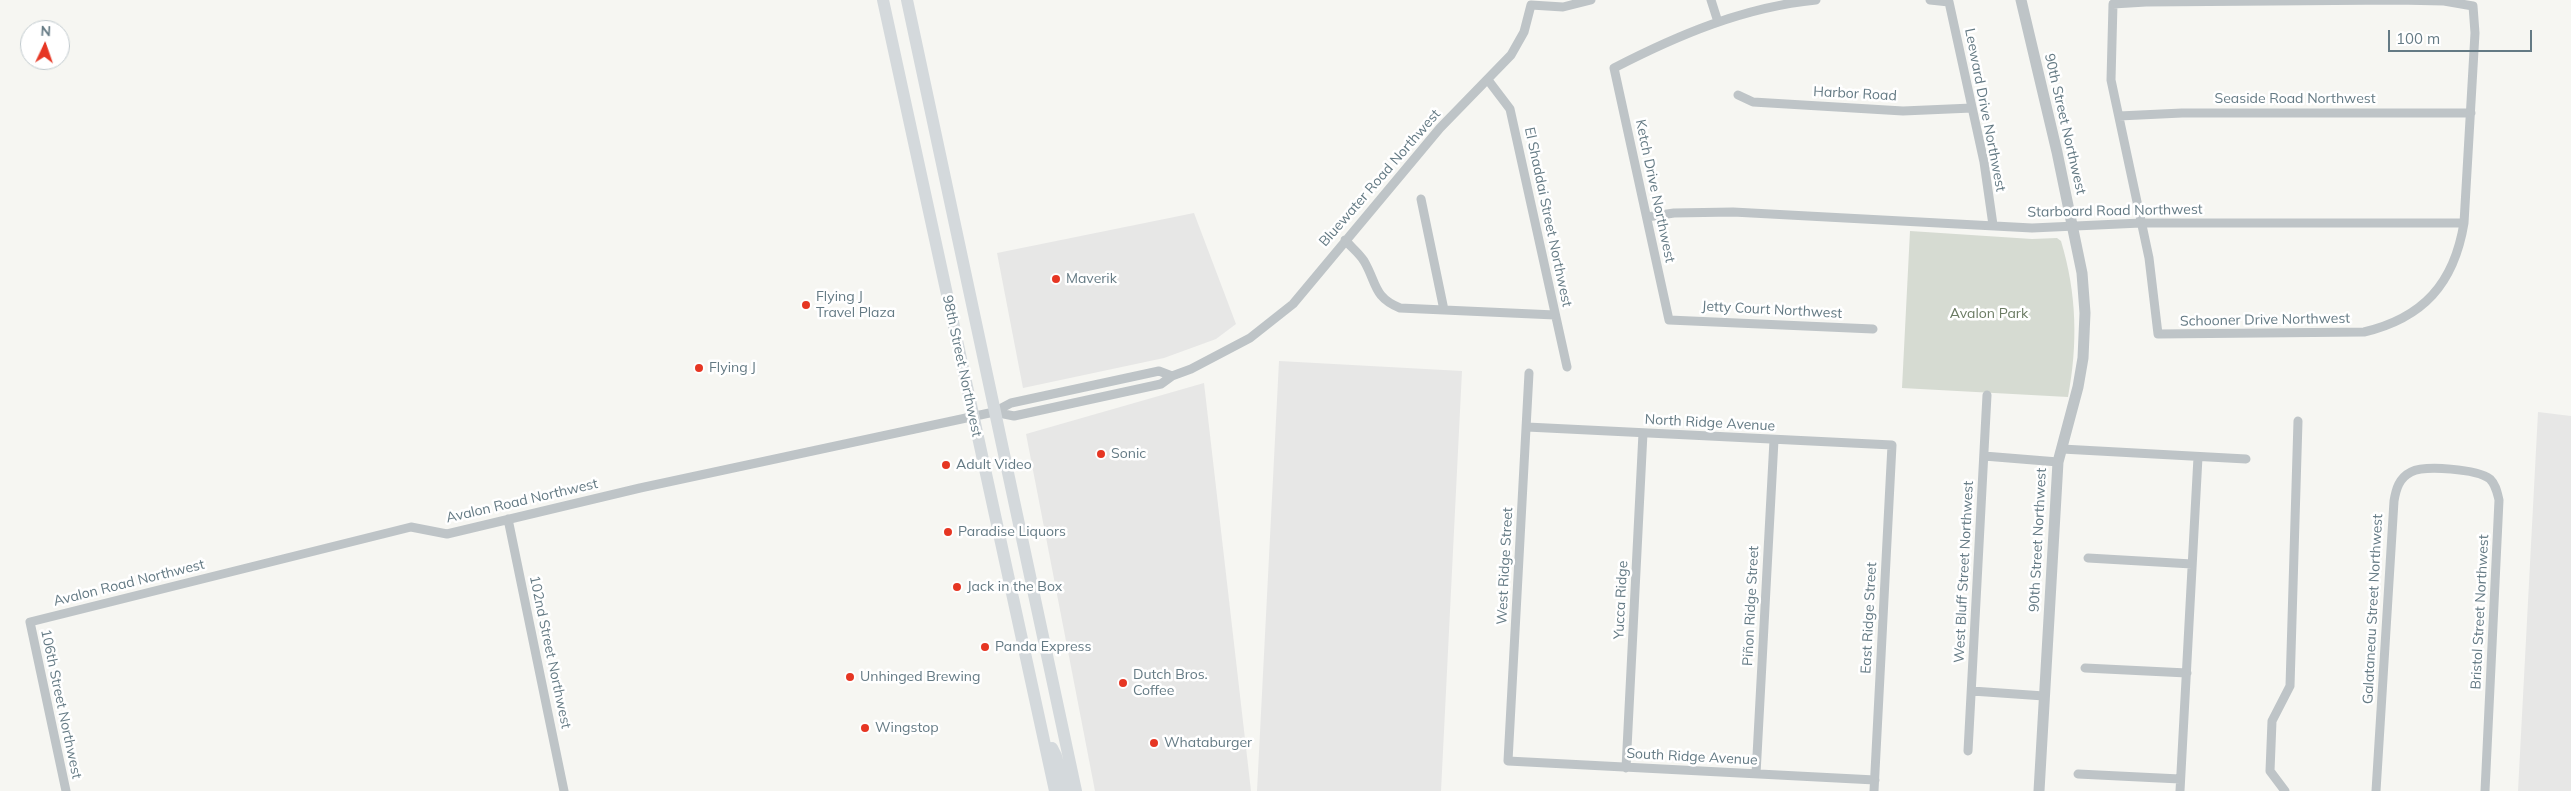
<!DOCTYPE html>
<html>
<head>
<meta charset="utf-8">
<style>
  body { margin:0 }
  #map { position:relative; width:2571px; height:791px; overflow:hidden; background:#f6f6f2; font-family:Mulish,sans-serif }
  canvas { display:block }
  .north { position:absolute; left:20px; top:20px; width:50px; height:50px; box-sizing:border-box; background:#fff; border:1px solid #c1cace; border-radius:50%; rotate:3deg; font-size:14px; font-weight:700; line-height:20px; text-align:center; color:#647a84 }
  .north::after { content:''; display:block; margin:auto; width:18px; height:22px; background:#e63623; clip-path:polygon(50% 0,100% 100%,50% 72%,0 100%) }
  .scale { position:absolute; left:2388px; top:30px; width:144px; height:22px; box-sizing:border-box; border:2px solid #647a84; border-top:0; padding-left:6px; font-size:15px; line-height:18px; white-space:nowrap; color:#647a84; -webkit-text-stroke:4px #fff; paint-order:stroke }
</style>
</head>
<body>
<div id="map">
<canvas width="2571" height="791"></canvas>
<div class="north">N</div>
<div class="scale">100 m</div>
</div>
<script>
const c = document.querySelector('canvas').getContext('2d');
c.lineJoin = 'round';
function paint(path, color) { c.fillStyle = color; c.fill(path, 'evenodd'); }
function stroke(path, color, width, dash) { c.strokeStyle = color; c.lineWidth = width; c.lineCap = dash ? 'butt' : 'round'; c.setLineDash(dash || []); c.stroke(path); }
function label(font, color, halo, rows, align = 'center') {
  c.font = font + ' Mulish,sans-serif'; c.lineWidth = 5; c.setLineDash([]); c.textBaseline = 'middle'; c.strokeStyle = halo; c.fillStyle = color; for (const [text, x, y, turn = 0] of rows) {
    c.save(); c.translate(x, y); c.rotate((+turn || 0) * Math.PI / 180); c.textAlign = isNaN(turn) ? turn : align; if (halo) c.strokeText(text, 0, 0); c.fillText(text, 0, 0); c.restore();
  }
}
paint(new Path2D(`
  M1194 213 1236 324 1216 339 1164 358 1023 388 997 253Z
  M1279 361 1462 371 1441 791H1257Z
  M1204 383 1251 791H1095L1026 434Z
  M2538 412 2571 416V791H2518Z`), '#e7e7e6');
paint(new Path2D(`
  M1910 231 2032 239 2057 238 2061 241C2077 294 2078 344 2068 397L1902 388Z`), '#d6dbd2');
stroke(new Path2D(`
  M1711 0 1718 22
  M1816 0C1744 7 1678 35 1614 68L1669 320 1873 329
  M1930 0 1949 2 1984 162 1993 225
  M2397 0 2444 1 2473 6 2475 33 2464 223C2454 284 2423 318 2364 332L2158 334 2149 258 2111 80 2113 4 2146 2Z
  M1488 80 1510 109 1567 367
  M1738 95 1753 102 1903 111 1972 108
  M2119 116 2182 113H2471
  M1421 199 1444 310
  M1647 217 1674 213 1733 212 2032 228 2141 223H2464
  M1345 240C1351 247 1359 253 1364 261 1377 283 1373 297 1400 308L1555 315
  M1529 373 1508 761 1875 780
  M1172 376 1191 369 1250 338 1293 304 1440 128 1511 55 1524 32 1531 5 1563 7 1591 0
  M1527 427 1892 445 1874 791
  M2062 449 2246 459
  M1984 456 2058 462
  M508 519 564 791
  M2088 558 2192 564
  M2085 668 2187 673
  M1972 691 2044 696
  M1968 751 1987 395
  M1626 768 1643 433
  M1756 774 1774 440
  M2078 774 2180 779
  M66 791 30 622 411 527 447 534 640 488 994 412 1011 403 1159 371 1172 376 1161 384 1014 416 994 412
  M2180 791 2198 457
  M2285 791 2270 771 2272 721 2290 686 2298 421
  M2376 791 2394 501C2396 489 2399 478 2411 472 2425 465 2477 469 2490 479 2496 485 2497 492 2499 500L2485 791`), '#bec4c7', 9);
stroke(new Path2D(`
  M2021 0 2057 152 2082 273 2085 313 2083 358 2078 387 2058 462 2039 791`), '#bec4c7', 11);
stroke(new Path2D(`
  M883 0 1055 791
  M907 0 1076 791
  M1052 748 1056 756 1065 791`), '#d4d9dc', 12);
for (const [x, y, r, color] of [
  [1056,279,5,"#e63623"],
  [806,305,5,"#e63623"],
  [699,368,5,"#e63623"],
  [1101,454,5,"#e63623"],
  [946,465,5,"#e63623"],
  [948,532,5,"#e63623"],
  [957,587,5,"#e63623"],
  [985,647,5,"#e63623"],
  [850,677,5,"#e63623"],
  [1123,683,5,"#e63623"],
  [865,728,5,"#e63623"],
  [1154,743,5,"#e63623"]
]) { const dot = new Path2D(); dot.arc(x, y, r, 0, 2 * Math.PI); c.fillStyle = color; c.fill(dot); stroke(dot, '#fff', 2); }
label('14px', '#647a84', '#fff', [
  ["Harbor Road",1855,94,3],
  ["Seaside Road Northwest",2295,99],
  ["Leeward Drive Northwest",1985,110,79],
  ["90th Street Northwest",2065,124,77],
  ["Bluewater Road Northwest",1380,178,-49],
  ["Ketch Drive Northwest",1655,191,78],
  ["Starboard Road Northwest",2115,211,-1],
  ["El Shaddai Street Northwest",1548,217,78],
  ["Jetty Court Northwest",1772,310,3],
  ["Schooner Drive Northwest",2265,320,-1],
  ["98th Street Northwest",962,366,78],
  ["North Ridge Avenue",1710,423,3],
  ["Avalon Road Northwest",522,501,-13],
  ["90th Street Northwest",2038,540,-87],
  ["West Ridge Street",1505,566,-87],
  ["West Bluff Street Northwest",1964,572,-87],
  ["Avalon Road Northwest",129,583,-14],
  ["Yucca Ridge",1621,600,-87],
  ["Piñon Ridge Street",1751,606,-87],
  ["Galataneau Street Northwest",2373,609,-87],
  ["Bristol Street Northwest",2480,612,-87],
  ["East Ridge Street",1869,618,-87],
  ["102nd Street Northwest",550,652,78],
  ["106th Street Northwest",61,704,78],
  ["South Ridge Avenue",1692,757,3]
]);
label('14px', '#647a84', '#fff', [
  ["Maverik",1066,279],
  ["Flying J",816,297],
  ["Travel Plaza",816,313],
  ["Flying J",709,368],
  ["Sonic",1111,454],
  ["Adult Video",956,465],
  ["Paradise Liquors",958,532],
  ["Jack in the Box",967,587],
  ["Panda Express",995,647],
  ["Dutch Bros.",1133,675],
  ["Coffee",1133,691],
  ["Unhinged Brewing",860,677],
  ["Wingstop",875,728],
  ["Whataburger",1164,743]
], 'left');
label('14px', '#6b7b63', '#fff', [
  ["Avalon Park",1989,314]
]);
</script>
</body>
</html>
